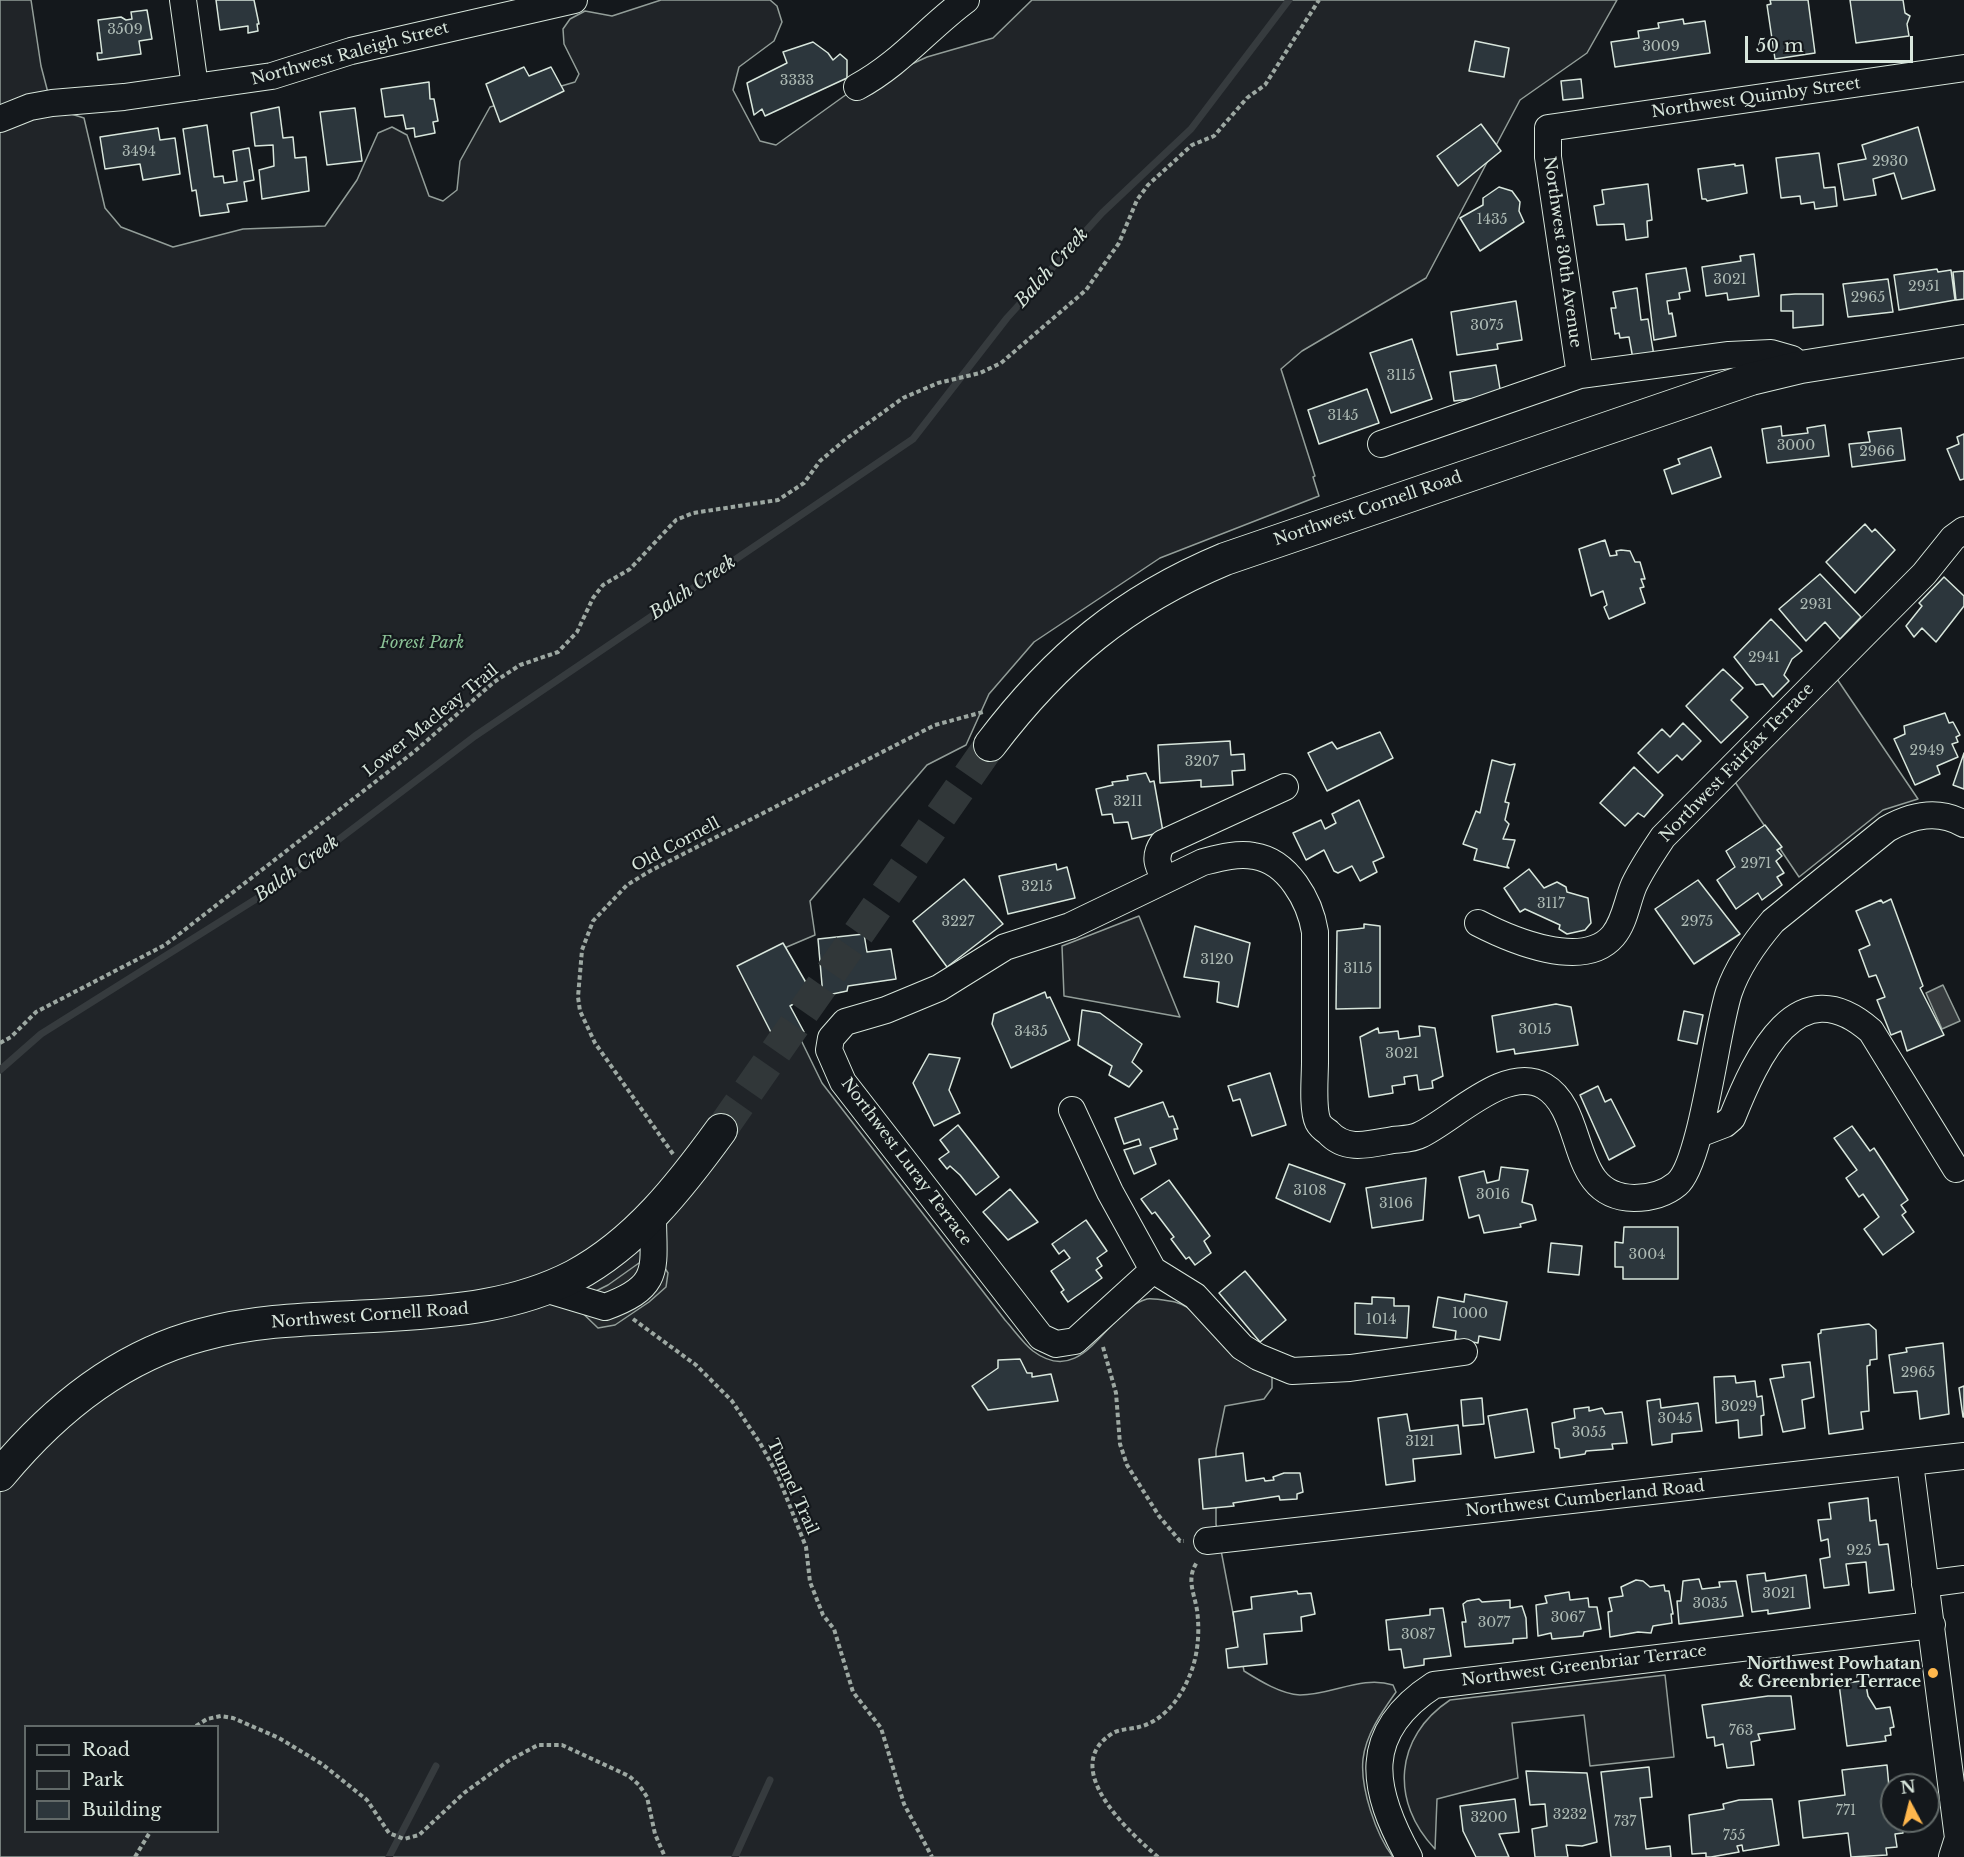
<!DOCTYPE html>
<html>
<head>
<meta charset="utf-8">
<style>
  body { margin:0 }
  #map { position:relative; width:1964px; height:1857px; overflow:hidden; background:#14181c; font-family:"Libre Baskerville",serif }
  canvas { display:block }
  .legend { position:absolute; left:24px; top:1725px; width:195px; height:108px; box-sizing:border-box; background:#14181c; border:2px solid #626a69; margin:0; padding:8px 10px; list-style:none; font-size:18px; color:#d8e6dc }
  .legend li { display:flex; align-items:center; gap:12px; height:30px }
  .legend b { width:30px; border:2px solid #626a69 }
  .north { position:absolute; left:1880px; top:1773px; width:60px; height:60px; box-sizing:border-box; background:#14181c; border:2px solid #626a69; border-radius:50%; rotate:353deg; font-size:16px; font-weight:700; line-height:24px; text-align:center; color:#d8e6dc }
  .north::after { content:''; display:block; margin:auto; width:21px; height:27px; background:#ffb74d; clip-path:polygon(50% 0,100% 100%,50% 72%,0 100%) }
  .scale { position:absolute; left:1745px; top:36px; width:168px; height:27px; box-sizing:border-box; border:3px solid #d8e6dc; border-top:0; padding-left:8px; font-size:18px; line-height:21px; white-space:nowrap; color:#d8e6dc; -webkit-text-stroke:4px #14181c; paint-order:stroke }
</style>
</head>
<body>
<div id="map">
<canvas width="1964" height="1857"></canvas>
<ul class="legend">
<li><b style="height:8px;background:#14181c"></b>Road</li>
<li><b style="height:16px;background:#202428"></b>Park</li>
<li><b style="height:16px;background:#2c363c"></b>Building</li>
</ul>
<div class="north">N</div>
<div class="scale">50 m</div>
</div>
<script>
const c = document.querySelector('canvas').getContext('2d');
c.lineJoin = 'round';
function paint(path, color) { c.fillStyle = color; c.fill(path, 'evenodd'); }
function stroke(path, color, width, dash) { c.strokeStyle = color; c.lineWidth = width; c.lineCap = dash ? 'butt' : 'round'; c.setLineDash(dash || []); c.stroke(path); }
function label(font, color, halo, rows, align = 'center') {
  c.font = font + ' "Libre Baskerville",serif'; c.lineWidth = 4.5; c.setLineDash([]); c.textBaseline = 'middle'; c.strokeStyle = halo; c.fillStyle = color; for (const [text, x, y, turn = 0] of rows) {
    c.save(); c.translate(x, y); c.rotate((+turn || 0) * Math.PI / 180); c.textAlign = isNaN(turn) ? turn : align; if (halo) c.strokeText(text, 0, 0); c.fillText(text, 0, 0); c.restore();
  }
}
const green = new Path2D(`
  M0 0H31L41 66 52 108 84 118 105 208 121 227 173 247 243 229 325 226 357 180 378 133 392 127 407 135 429 196 443 201 457 190 460 161 490 107 575 82 579 74 564 44 563 29 570 19 585 11 612 16 661 0H770L777 6 782 22 774 41 739 67 733 90 760 141 776 145 847 94 927 57 993 38 1032 0H1617L1587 53 1520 100 1426 278 1302 351 1281 369 1315 476 1313 477 1319 496 1160 558 1034 642 989 694 966 745 927 765 810 901 815 935 775 952 779 995 822 1083 1005 1320C1014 1330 1023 1343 1033 1351 1085 1390 1107 1309 1147 1299 1154 1298 1168 1301 1175 1302 1200 1309 1215 1336 1233 1353 1244 1363 1260 1370 1272 1377V1388L1264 1399 1225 1406 1216 1450V1524L1244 1671C1260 1681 1281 1694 1300 1695 1332 1695 1362 1675 1393 1685L1396 1692C1382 1712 1366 1734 1363 1759 1360 1788 1376 1835 1393 1857H0ZM26 1726H218V1832H26Z
  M1837 679 1918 799 1883 810 1799 877 1735 782Z
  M1139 916 1180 1017 1064 996 1062 946Z
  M1665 1675 1674 1757 1590 1766 1584 1715 1512 1723 1518 1778 1437 1799 1435 1849C1390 1802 1394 1737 1450 1700Z`);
paint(green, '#202428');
stroke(green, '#939e99', 1.5);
const parking = new Path2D(`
  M653 1249 668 1273 666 1287 649 1302 615 1325 598 1328 572 1303 608 1285 639 1263Z`);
paint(parking, '#24282b');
stroke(parking, '#939e99', 1.5);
const water = new Path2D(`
  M1943 985 1960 1021 1942 1029 1926 993Z`);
paint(water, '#363b3e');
stroke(water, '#939e99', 1.5);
stroke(new Path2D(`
  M0 1070 41 1034 280 884 475 736 913 439 1007 318 1102 213 1191 129 1289 0
  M389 1857 436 1766
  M735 1857 770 1780`), '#363b3e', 7);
const building = new Path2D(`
  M216 0H254L259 24H257L258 31 248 33V26L220 30Z
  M1770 0H1808L1815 53 1775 59 1767 5 1771 4Z
  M1850 0H1903L1905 13 1910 16 1907 24 1909 36 1856 43Z
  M147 10 152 39 139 41 141 54 98 60 97 53H102L98 20 121 17 126 20 132 19 131 12Z
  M1683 19 1684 24 1705 21 1710 53 1615 67 1611 42 1639 38 1638 31 1659 28 1658 23Z
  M1475 41 1509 48 1504 77 1469 71Z
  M813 42 828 53 833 60 840 54 847 60V78L765 116 762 109 754 115 747 83 787 63 783 52Z
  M524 67 529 76 551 67 564 91 500 122 486 84Z
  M1581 79 1583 98 1563 100 1561 81Z
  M429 82 430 99H434L438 121 433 122 435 133 415 137 414 128 406 129 403 115 385 117 381 89Z
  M279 107 283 138 293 137 295 158 306 157 309 191 262 199 259 170 274 166 273 145 255 146 251 113Z
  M355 108 362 161 327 165 320 112Z
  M1481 124 1501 151 1458 186 1437 156Z
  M207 125 214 177 223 176 224 183 237 181 233 151 249 148 254 180 244 182 247 201 227 204 229 212 200 216 196 190 192 191 183 129Z
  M1918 127 1935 190 1902 199 1894 173 1873 179 1876 195 1844 200 1838 164 1866 159 1862 145Z
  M158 128 160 140 175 138 180 174 143 180 140 164 105 169 100 137Z
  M1819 153 1824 188 1835 187 1837 206 1815 209 1814 202 1801 204 1800 196 1781 198 1776 158Z
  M1735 164V166L1743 165 1747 193 1707 201 1706 199H1702L1698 169Z
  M1648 184 1652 220 1647 221 1648 237 1626 240 1624 224 1597 225 1594 206 1604 204 1602 190Z
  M1499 187 1512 191 1520 202 1519 211 1524 222 1480 251 1460 218 1483 205V198Z
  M1754 254 1759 296 1728 300 1727 293 1706 296 1702 267 1741 261 1740 256Z
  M1686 268 1690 291 1679 293 1680 299 1667 301 1669 314 1672 313 1676 336 1654 340 1646 274Z
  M1937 269 1938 272 1951 270 1955 300 1899 310 1894 275Z
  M1964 271V299L1956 300 1953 272Z
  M1888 279 1893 312 1848 317 1843 284Z
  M1637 288 1641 320 1648 319 1654 356 1633 359 1629 337 1620 338 1619 333 1615 334 1611 308H1616L1613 292Z
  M1795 294H1823V325L1793 328V311H1781V295Z
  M1516 301 1522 340 1497 344 1498 349 1457 355 1451 312Z
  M1412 339 1432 399 1391 413 1370 353Z
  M1496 365 1501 395 1454 401 1450 372Z
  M1367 389 1379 423 1319 444 1308 410Z
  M1825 425 1829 456 1767 463 1762 429 1781 426 1782 436 1808 433 1807 428Z
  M1901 428 1905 460 1852 467 1849 444 1870 442 1868 432Z
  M1964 434V479L1960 480 1947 449 1959 444 1957 437Z
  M1711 447 1721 477 1672 494 1664 470 1680 464 1678 459Z
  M1865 524 1872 532 1875 529 1895 550 1855 593 1826 562Z
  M1605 540 1610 556 1617 555 1616 551 1621 550 1630 551 1635 562H1640L1645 579H1641L1644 587 1640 588 1645 603 1609 619 1604 607 1607 605 1603 591 1591 596 1579 549Z
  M1820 574 1861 617 1840 639 1825 622 1806 641 1779 609Z
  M1944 577 1964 596V606L1936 642 1922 628 1914 637 1906 626 1922 606 1919 603Z
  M1771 619 1802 651 1792 659 1784 675 1789 681 1773 697 1763 684 1756 685 1734 657Z
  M1723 669 1743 688 1731 700 1748 717 1721 743 1686 706Z
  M1945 713 1949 723 1953 722 1960 735 1956 737 1958 742 1952 744 1958 757 1937 766 1940 774 1915 785 1894 739 1905 734 1904 726Z
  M1683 723 1701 741 1682 760 1677 755 1658 773 1638 753 1662 729 1670 737Z
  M1380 732 1393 758 1327 791 1308 753 1332 742 1337 749Z
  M1230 741 1231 755 1244 754 1245 770 1232 771 1233 785 1201 787V780L1160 783 1158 745Z
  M1964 753V789L1953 785Z
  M1492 760 1510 765 1515 764 1505 802 1509 803 1505 820 1509 824 1503 839 1515 840 1507 866 1509 868 1474 860 1477 849 1463 844 1476 811 1480 813Z
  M1634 767 1663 795 1644 817 1638 813 1625 826 1600 803Z
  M1146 773 1150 782 1154 781 1163 832 1132 839 1128 822 1114 823 1112 814 1102 815 1096 789 1113 785 1112 782 1128 780 1127 776Z
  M1359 800 1384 857 1373 862 1377 872 1360 881 1352 866 1338 873 1334 871 1324 850 1306 860 1293 833 1321 820 1325 829 1336 823 1332 814Z
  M1765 825 1782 847 1777 850 1782 856 1776 861 1784 873 1777 877 1782 885 1762 900 1758 893 1736 909 1717 880 1735 867 1726 851Z
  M1056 864 1057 870 1067 867 1075 898 1008 914 999 876Z
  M1529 869 1544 888 1557 882 1566 887 1567 892 1588 898 1591 923 1585 930 1567 934 1559 929 1560 925 1525 909 1520 912 1504 888Z
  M964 879 1003 924 947 967 913 921Z
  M1698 880 1740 934 1694 964 1655 909Z
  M1891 899 1923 986 1920 988 1944 1035 1907 1051 1901 1031 1891 1035 1877 1000 1885 997 1876 975 1869 977 1859 950 1870 945 1856 911 1881 900 1883 903Z
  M1364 924 1380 926V1008L1336 1009 1337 931 1364 928Z
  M1195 926 1250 943 1238 1007 1217 1002 1219 982 1184 977Z
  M864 934 867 952 891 949 896 979 848 986 847 991 823 996 818 939Z
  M783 943 812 993 790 1006 804 1032 778 1046 737 966Z
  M1045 992 1047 998 1050 997 1070 1040 1011 1068 992 1024 994 1014Z
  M1556 1004 1571 1007 1578 1045 1515 1054 1514 1049 1497 1052 1492 1016Z
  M1082 1010 1100 1013 1142 1044 1132 1062 1142 1071 1129 1087 1109 1075 1112 1066 1078 1045Z
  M1684 1011 1703 1015 1697 1044 1678 1040Z
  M1419 1026 1435 1028 1443 1076 1432 1081 1433 1088 1419 1090 1417 1075 1404 1077 1405 1084 1392 1086 1393 1093 1369 1097 1360 1037 1378 1028 1379 1033 1398 1031 1399 1039 1420 1036Z
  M929 1054 960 1058 949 1090 960 1113 934 1126 913 1083Z
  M1270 1073 1286 1125 1252 1136 1240 1099 1233 1101 1228 1086Z
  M1598 1086 1605 1102 1611 1099 1635 1146 1609 1160 1580 1095Z
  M1163 1102 1169 1117 1173 1116 1178 1129H1174L1177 1139 1150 1148 1156 1164 1134 1174 1124 1150 1141 1145 1139 1139 1124 1144 1115 1118Z
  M958 1125 999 1177 976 1195 960 1175 950 1166 947 1169 939 1159 949 1152 940 1140Z
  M1852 1126 1870 1151 1874 1148 1908 1200 1901 1205 1906 1212 1902 1215 1914 1232 1883 1255 1864 1229 1879 1217 1863 1194 1859 1197 1846 1178 1857 1170 1834 1138Z
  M1289 1164 1345 1184 1330 1222 1276 1198Z
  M1501 1167 1528 1170 1522 1202 1532 1205 1536 1220 1520 1224 1521 1227 1484 1233 1479 1215 1469 1218 1459 1177 1484 1171 1487 1183 1499 1180Z
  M1426 1178 1423 1220 1372 1228 1366 1188Z
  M1169 1180 1210 1236 1204 1241 1211 1253 1195 1265 1189 1257 1186 1259 1171 1239 1174 1237 1155 1212 1152 1214 1141 1199Z
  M1010 1189 1038 1222 1008 1240 983 1212Z
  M1086 1220 1107 1251 1097 1258 1102 1266 1096 1270 1102 1278 1068 1302 1061 1292 1064 1290 1051 1271 1070 1258 1064 1250 1059 1254 1052 1244Z
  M1624 1227H1678V1279H1623V1267H1615V1242L1623 1243Z
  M1551 1243 1582 1246 1579 1275 1548 1272Z
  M1245 1271 1286 1320 1260 1342 1219 1293Z
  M1465 1294 1507 1302 1500 1340 1479 1336 1478 1343 1455 1339 1456 1331 1433 1327 1438 1297 1464 1302Z
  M1372 1297 1394 1298V1306H1409L1407 1338 1355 1334V1303L1372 1304Z
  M1869 1324 1876 1330 1877 1359 1870 1360V1365L1867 1366 1869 1411 1861 1412 1863 1429 1829 1434 1818 1334 1821 1333V1330Z
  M1943 1343 1949 1414 1920 1419 1917 1391 1894 1393 1889 1355 1907 1352 1906 1348Z
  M1020 1359 1027 1373H1032V1377L1051 1374 1058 1401 988 1410 972 1386 998 1368V1360Z
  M1810 1362 1814 1397 1802 1400 1805 1428 1783 1432 1770 1379 1784 1377 1782 1365Z
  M1735 1376 1736 1383 1755 1381 1757 1397 1762 1396 1764 1415 1761 1416 1762 1435 1739 1438 1738 1420 1716 1423 1714 1377Z
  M1964 1386V1417H1963L1959 1388Z
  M1482 1398 1484 1424 1463 1426 1461 1400Z
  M1660 1399 1661 1408 1698 1403 1702 1431 1672 1434V1442L1652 1445 1647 1401Z
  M1589 1407V1411L1602 1408 1605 1414 1622 1412 1627 1443 1612 1444 1613 1449 1586 1451 1585 1454 1560 1458 1559 1449 1555 1448 1552 1423 1575 1418 1574 1409Z
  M1527 1409 1534 1452 1495 1458 1488 1416Z
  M1407 1414 1410 1431 1458 1425 1461 1454 1413 1459 1415 1481 1386 1485 1378 1418Z
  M1243 1453 1246 1481 1264 1478 1265 1481 1274 1480 1273 1477 1284 1473H1300L1303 1492 1297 1494V1499L1280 1500 1279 1496 1233 1503 1234 1506 1203 1509 1199 1459Z
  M1868 1498 1870 1521 1876 1520 1879 1545 1888 1544 1894 1590 1869 1593 1866 1562 1846 1564 1849 1585 1824 1588 1820 1559 1830 1557 1828 1539 1821 1541 1818 1520 1831 1519 1829 1503Z
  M1765 1573 1766 1581 1806 1575 1810 1608 1768 1614V1610L1752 1612 1747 1575Z
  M1699 1579 1702 1589 1720 1587 1719 1582 1736 1581 1743 1616 1679 1624 1677 1601H1681L1683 1581Z
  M1636 1580 1643 1581 1650 1587 1664 1585 1665 1591H1669L1673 1614H1671L1672 1623 1653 1626 1651 1633 1638 1632 1610 1637 1608 1612 1612 1611 1609 1598 1623 1596 1621 1587Z
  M1297 1591 1298 1594 1311 1593 1315 1614 1301 1617 1302 1631 1264 1634 1267 1664 1228 1668 1226 1649 1238 1647 1233 1612 1252 1609 1251 1597Z
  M1569 1592 1570 1600 1588 1598 1589 1607H1597L1601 1629 1584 1632 1583 1636 1552 1639 1551 1633 1538 1636 1536 1605 1547 1603 1545 1596Z
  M1479 1599 1482 1602 1510 1600V1608L1522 1606 1526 1618 1527 1638 1513 1639V1643L1465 1647 1462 1622H1466L1463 1604 1467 1601Z
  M1443 1608 1451 1656 1424 1659V1665L1404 1668 1401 1649 1389 1650 1386 1620 1430 1615V1609Z
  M1861 1681 1862 1686 1866 1685 1868 1696 1876 1709 1890 1707 1894 1727 1890 1728 1891 1735 1885 1736 1886 1741 1847 1746 1839 1684Z
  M1768 1696H1791L1795 1729 1758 1734 1760 1740 1751 1742 1754 1765 1727 1768 1723 1744 1715 1746 1714 1737 1707 1738 1702 1705Z
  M1887 1765 1892 1821H1902L1903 1833 1895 1834 1897 1847 1886 1848 1887 1855 1851 1857 1848 1833 1803 1838 1799 1801 1845 1795 1842 1770Z
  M1649 1767 1652 1797 1640 1798 1646 1849 1670 1846 1671 1857H1611L1601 1772Z
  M1526 1771 1587 1773 1597 1842 1582 1846 1566 1845 1568 1857H1535L1532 1829 1547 1826 1545 1804 1530 1805Z
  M1515 1799 1519 1832 1499 1834 1509 1857H1476L1463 1831 1460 1806Z
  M1772 1799 1779 1845 1743 1851 1742 1845 1737 1846 1739 1852 1711 1857H1706V1853L1692 1854 1689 1815 1724 1809 1723 1804 1739 1800Z`);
paint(building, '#2c363c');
stroke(building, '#d8e6dc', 1.5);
stroke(new Path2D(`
  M721 1130 990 745`), '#313739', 32, [32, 16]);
const minor = new Path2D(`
  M183 0 195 87
  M857 87C900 64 928 28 966 0
  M0 119 30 107 52 103 124 97 272 76 351 51 574 0
  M1580 375 1548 157V128L1964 68
  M1381 444 1580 375 1729 355 1771 353 1792 359 1801 367
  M1165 880C1158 866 1153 857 1163 843L1285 787
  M1478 923C1511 940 1583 971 1613 936 1625 922 1627 901 1634 885 1642 868 1653 852 1663 837L1924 574 1953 538 1964 530
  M1072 1110 1110 1192 1153 1270 1195 1296 1242 1347 1258 1357 1292 1371 1350 1368 1464 1352
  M1699 1134 1725 1124 1732 1118C1756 1058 1797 966 1871 1031L1956 1169
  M1153 1270 1075 1341 1056 1344 1041 1337 843 1082 829 1050 831 1038 845 1022 886 1010 939 988 1005 947 1070 926 1203 862C1219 858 1237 853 1254 856 1288 861 1310 901 1315 932 1315 975 1315 1018 1315 1062 1315 1077 1312 1109 1318 1122 1320 1126 1325 1130 1328 1132 1346 1152 1370 1144 1393 1140 1402 1139 1413 1139 1420 1135 1454 1119 1506 1064 1544 1086 1588 1112 1567 1197 1634 1198 1650 1198 1665 1194 1677 1184 1702 1163 1716 1031 1729 992 1738 966 1755 942 1773 921L1887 829C1912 815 1938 809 1964 824
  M545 1289 605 1307C663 1286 653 1268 653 1215
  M1910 1463 1958 1838 1952 1857
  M1207 1541 1964 1456
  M1925 1584 1964 1579
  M1409 1857C1371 1789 1360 1733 1434 1685L1932 1625`);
const major = new Path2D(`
  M990 745C1056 658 1124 601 1225 559L1751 379 1801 367 1964 341
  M0 1475C53 1411 118 1357 201 1335 262 1318 327 1319 390 1315 454 1311 516 1306 574 1276 636 1243 681 1185 721 1130`);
stroke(minor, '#d8e6dc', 28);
stroke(major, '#d8e6dc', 34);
stroke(new Path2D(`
  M0 1043 11 1037 36 1012 165 945 415 751 494 682 520 665 558 652 577 632 593 598 603 585 630 569 676 520 693 513 778 500 804 483 820 461 846 439 903 398 938 383 980 373 1001 363 1086 290 1119 243 1137 200 1148 185 1192 145 1214 136 1247 98 1265 85 1319 0
  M673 1154 595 1043 580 1011 578 997 582 950 593 921 627 885 650 871 935 725 983 712
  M633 1319 696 1365 732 1401 760 1443 778 1476 806 1547 810 1582 823 1615 834 1629 853 1692 881 1728 904 1804 932 1857
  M1103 1347 1116 1393 1120 1444 1127 1465 1159 1516 1180 1541H1184
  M196 1726 207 1719 221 1716 233 1718 279 1738 322 1764 367 1800 389 1833 404 1839 419 1835 464 1793 508 1761 538 1745H562L629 1776 639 1785 647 1797 655 1834 665 1857
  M135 1857 150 1832
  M1158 1857C1130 1833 1057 1767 1113 1733 1120 1729 1131 1729 1139 1727 1163 1721 1180 1699 1189 1677 1198 1657 1200 1632 1197 1610 1194 1592 1186 1579 1197 1562`), '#9da8a2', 4, [4.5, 3]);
stroke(minor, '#14181c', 26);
stroke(major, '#14181c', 32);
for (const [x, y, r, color] of [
  [1933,1673,6,"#ffb74d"]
]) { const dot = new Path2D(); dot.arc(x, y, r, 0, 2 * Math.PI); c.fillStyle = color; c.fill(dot); stroke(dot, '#14181c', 2); }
label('14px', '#adbab4', null, [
  ["3509",125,30],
  ["3009",1661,47],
  ["3333",797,81],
  ["3494",139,152],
  ["2930",1890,162],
  ["1435",1492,220],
  ["3021",1730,280],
  ["2951",1924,287],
  ["2965",1868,298],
  ["3075",1487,326],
  ["3115",1401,376],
  ["3145",1343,416],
  ["3000",1796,446],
  ["2966",1877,452],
  ["2931",1816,605],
  ["2941",1764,658],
  ["2949",1927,751],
  ["3207",1202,762],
  ["3211",1128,802],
  ["2971",1756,864],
  ["3215",1037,887],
  ["3117",1551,904],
  ["3227",958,922],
  ["2975",1697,922],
  ["3120",1217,960],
  ["3115",1358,969],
  ["3015",1535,1030],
  ["3435",1031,1032],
  ["3021",1402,1054],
  ["3108",1310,1191],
  ["3016",1493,1195],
  ["3106",1396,1204],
  ["3004",1647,1255],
  ["1000",1470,1314],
  ["1014",1381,1320],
  ["2965",1918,1373],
  ["3029",1739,1407],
  ["3045",1675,1419],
  ["3055",1589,1433],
  ["3121",1420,1442],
  ["925",1859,1551],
  ["3021",1779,1594],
  ["3035",1710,1604],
  ["3067",1568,1618],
  ["3077",1494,1623],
  ["3087",1418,1635],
  ["763",1741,1731],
  ["771",1846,1811],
  ["3232",1570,1815],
  ["3200",1489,1818],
  ["737",1625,1822],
  ["755",1734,1836]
]);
label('16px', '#d8e6dc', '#14181c', [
  ["Northwest Raleigh Street",350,54,-15],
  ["Northwest Quimby Street",1756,98,-8],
  ["Northwest 30th Avenue",1562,252,82],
  ["Northwest Cornell Road",1368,509,-19],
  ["Lower Macleay Trail",431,721,-39],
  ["Northwest Fairfax Terrace",1737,763,-46],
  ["Old Cornell",676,845,-28],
  ["Northwest Luray Terrace",906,1162,53],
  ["Northwest Cornell Road",370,1316,-4],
  ["Tunnel Trail",792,1487,66],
  ["Northwest Cumberland Road",1585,1499,-6],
  ["Northwest Greenbriar Terrace",1584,1666,-7]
]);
label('italic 16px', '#8ac095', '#14181c', [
  ["Forest Park",422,643]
]);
label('bold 16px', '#d8e6dc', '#14181c', [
  ["Northwest Powhatan",1921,1664],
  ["& Greenbrier Terrace",1921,1682]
], 'right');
label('italic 18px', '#d8e6dc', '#14181c', [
  ["Balch Creek",1052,268,-48],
  ["Balch Creek",693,588,-34],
  ["Balch Creek",297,869,-36]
]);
</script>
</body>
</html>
